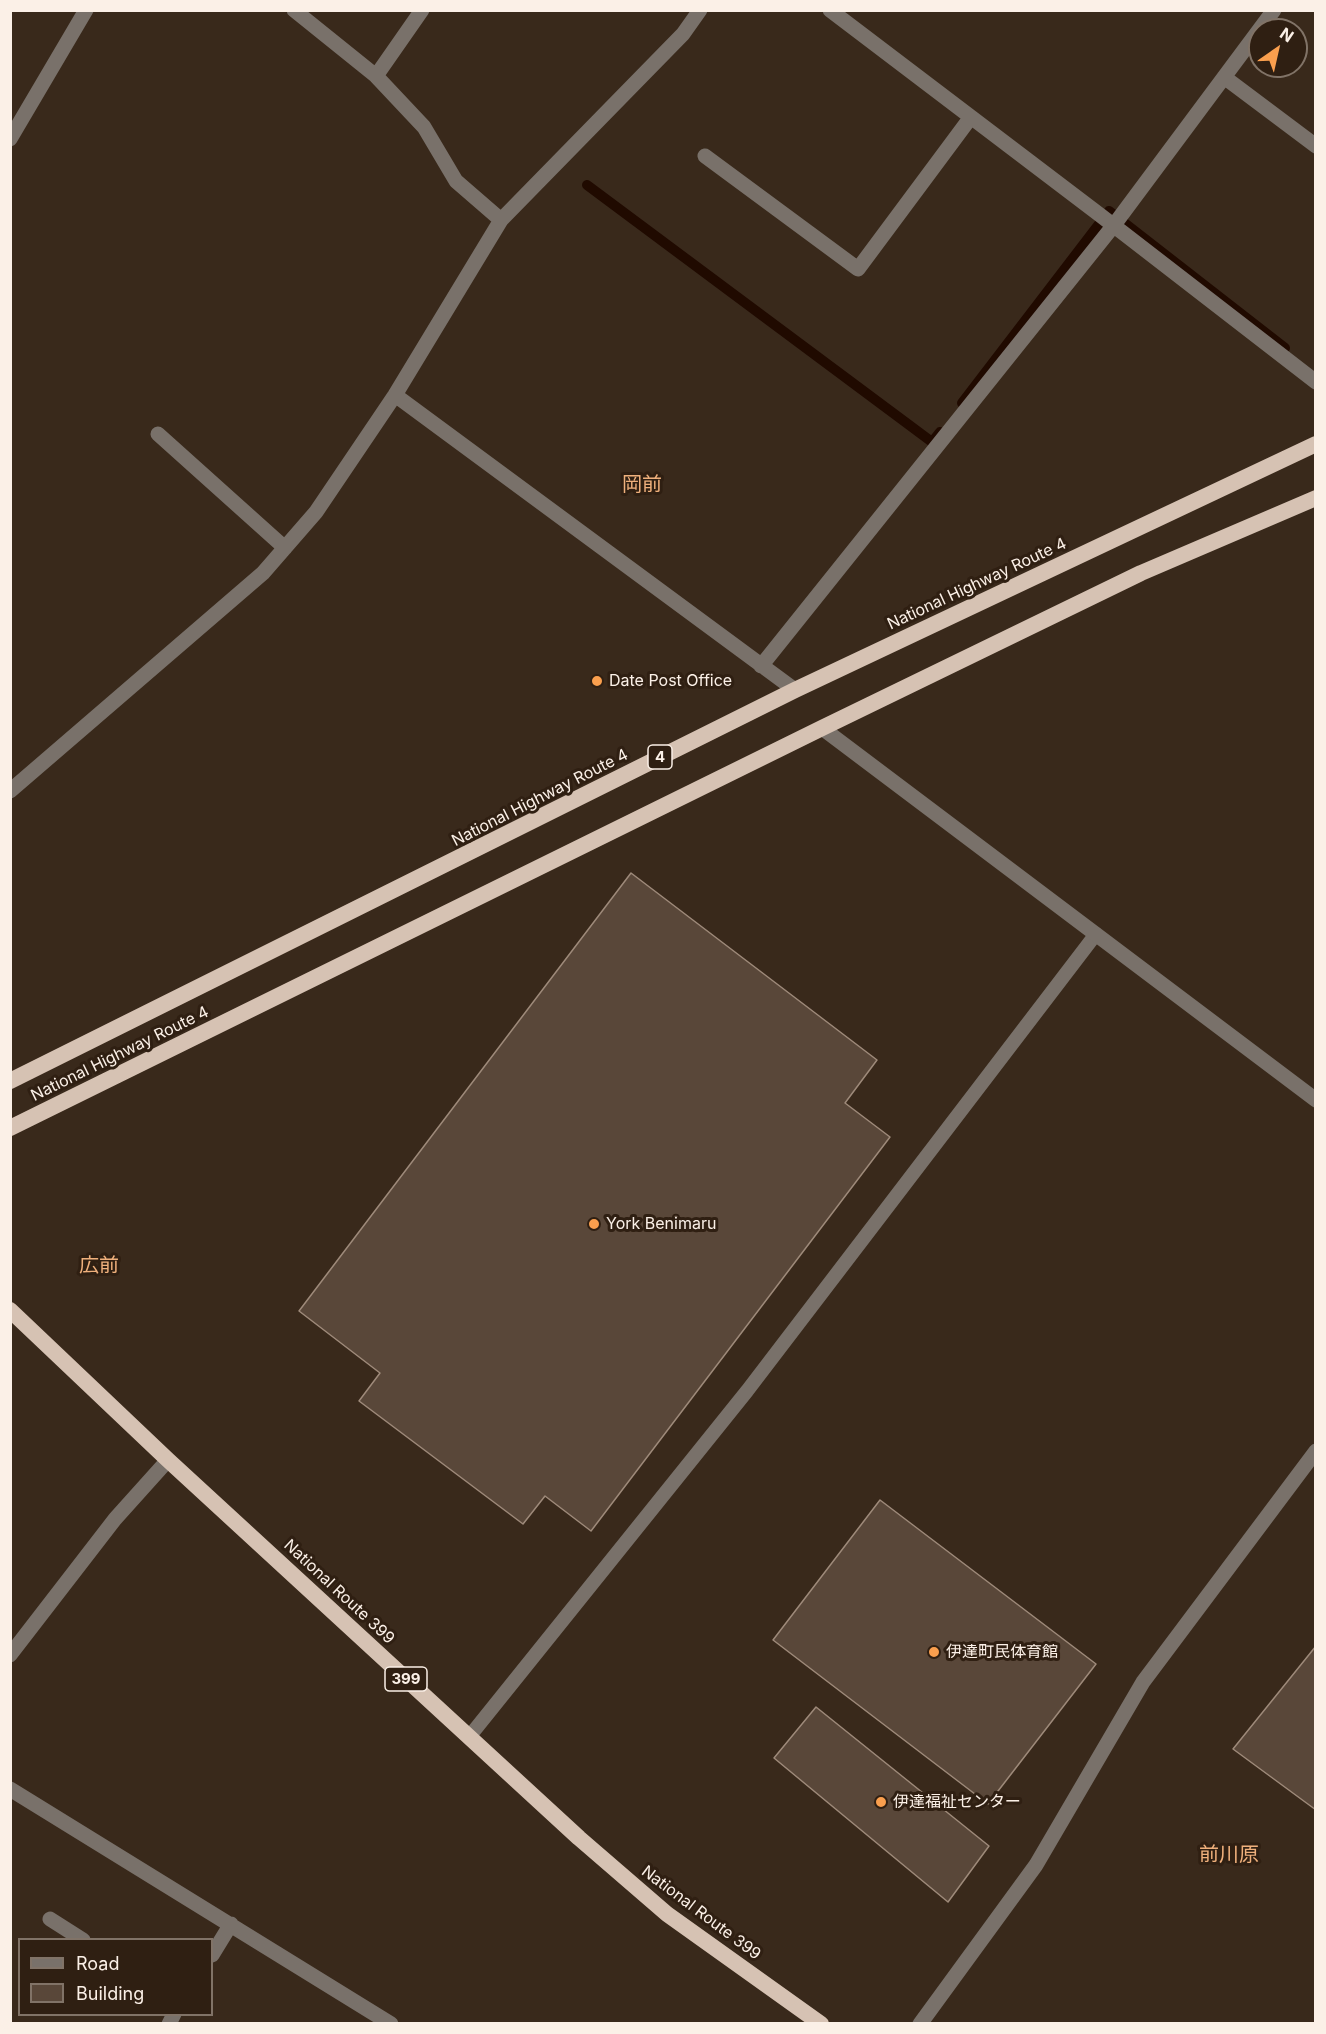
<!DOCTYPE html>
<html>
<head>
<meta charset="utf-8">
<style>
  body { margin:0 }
  #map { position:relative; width:1326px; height:2034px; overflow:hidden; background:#39291b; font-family:Inter,sans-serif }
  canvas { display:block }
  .frame { position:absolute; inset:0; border:12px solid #fbf0e7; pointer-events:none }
  .legend { position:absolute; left:18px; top:1938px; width:195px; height:78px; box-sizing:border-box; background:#2f1f12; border:2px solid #817367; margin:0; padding:8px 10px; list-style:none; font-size:18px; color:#fbf0e7 }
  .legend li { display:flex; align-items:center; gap:12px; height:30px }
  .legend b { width:30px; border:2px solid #817367 }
  .north { position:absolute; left:1248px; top:18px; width:60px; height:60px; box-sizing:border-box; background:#2f1f12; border:2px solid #817367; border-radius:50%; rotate:34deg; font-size:16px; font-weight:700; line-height:24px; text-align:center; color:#fbf0e7 }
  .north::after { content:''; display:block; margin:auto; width:21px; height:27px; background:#fa9f4e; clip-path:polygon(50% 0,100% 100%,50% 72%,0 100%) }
</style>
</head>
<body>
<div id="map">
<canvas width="1326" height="2034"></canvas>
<div class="frame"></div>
<ul class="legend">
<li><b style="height:8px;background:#79716a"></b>Road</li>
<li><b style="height:16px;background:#594739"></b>Building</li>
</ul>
<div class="north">N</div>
</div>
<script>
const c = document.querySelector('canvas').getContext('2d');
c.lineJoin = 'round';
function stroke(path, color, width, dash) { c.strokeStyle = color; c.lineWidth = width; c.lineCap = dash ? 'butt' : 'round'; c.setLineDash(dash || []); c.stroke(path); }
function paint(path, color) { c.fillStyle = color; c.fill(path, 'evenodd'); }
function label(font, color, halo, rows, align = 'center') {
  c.font = font + ' Inter,"Noto Sans JP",sans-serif'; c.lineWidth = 6; c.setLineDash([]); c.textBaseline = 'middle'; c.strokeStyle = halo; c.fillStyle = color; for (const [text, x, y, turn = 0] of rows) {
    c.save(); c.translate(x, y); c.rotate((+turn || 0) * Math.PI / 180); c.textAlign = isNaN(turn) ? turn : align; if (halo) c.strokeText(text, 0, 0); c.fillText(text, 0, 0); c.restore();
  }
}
stroke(new Path2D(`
  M587 185 932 442 940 432
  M962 403 1109 211 1285 348`), '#200a00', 10);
const building = new Path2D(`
  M631 873 877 1060 845 1103 890 1137 591 1531 545 1496 523 1524 359 1401 380 1373 299 1311Z
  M880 1500 1096 1664 988 1804 773 1640Z
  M1316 1646V1810L1233 1749Z
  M816 1707 989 1846 948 1902 774 1758Z`);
paint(building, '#594739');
stroke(building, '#9e8a7a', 1.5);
stroke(new Path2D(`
  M469 1737 747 1391 1096 934`), '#79716a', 14);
stroke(new Path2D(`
  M294 10 376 76 424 127 456 181 501 220
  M830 10 1100 215 1316 382
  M376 76 422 10
  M1224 77 1316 146
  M10 139 86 10
  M705 156 858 269 971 117
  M395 395 795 690
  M158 434 285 548
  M761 666 1114 225 1274 10
  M10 791 263 573 316 512 395 395 501 220 683 34 700 10
  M10 1655 115 1519 168 1460
  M10 1789 391 2024
  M50 1919 83 1940
  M212 1955 231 1924
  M169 2024 174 2014`), '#79716a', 15);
stroke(new Path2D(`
  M822 728 1316 1100
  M920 2024 1036 1865 1143 1682 1316 1451`), '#79716a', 15);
stroke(new Path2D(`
  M10 1081 795 690 1316 444
  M10 1128 822 728 1141 573 1316 498
  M10 1310 168 1460 579 1838 667 1914 821 2024`), '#d6c2b3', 16);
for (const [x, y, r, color] of [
  [597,681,6,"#fa9f4e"],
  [594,1224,6,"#fa9f4e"],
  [934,1652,6,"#fa9f4e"],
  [881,1802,6,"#fa9f4e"]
]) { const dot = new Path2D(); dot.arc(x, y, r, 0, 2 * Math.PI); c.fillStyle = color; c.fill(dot); stroke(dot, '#2f1f12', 2); }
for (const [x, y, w] of [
  [660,757,24],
  [406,1679,42]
]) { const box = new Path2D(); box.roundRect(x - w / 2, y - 12, w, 24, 4.5); c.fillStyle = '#2f1f12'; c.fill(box); stroke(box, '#fbf0e7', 1.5); }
label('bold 15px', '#fbf0e7', null, [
  ["4",660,757],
  ["399",406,1679]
]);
label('16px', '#fbf0e7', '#2f1f12', [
  ["National Highway Route 4",977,584,-25],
  ["National Highway Route 4",540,798,-27],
  ["National Highway Route 4",120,1054,-26],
  ["National Route 399",339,1592,43],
  ["National Route 399",701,1913,37]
]);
label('16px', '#fbf0e7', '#2f1f12', [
  ["Date Post Office",609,681],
  ["York Benimaru",606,1224],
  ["伊達町民体育館",946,1652],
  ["伊達福祉センター",893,1802]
], 'left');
label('20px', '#efb07c', '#2f1f12', [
  ["岡前",642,485],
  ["広前",99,1266],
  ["前川原",1229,1855]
]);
</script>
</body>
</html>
